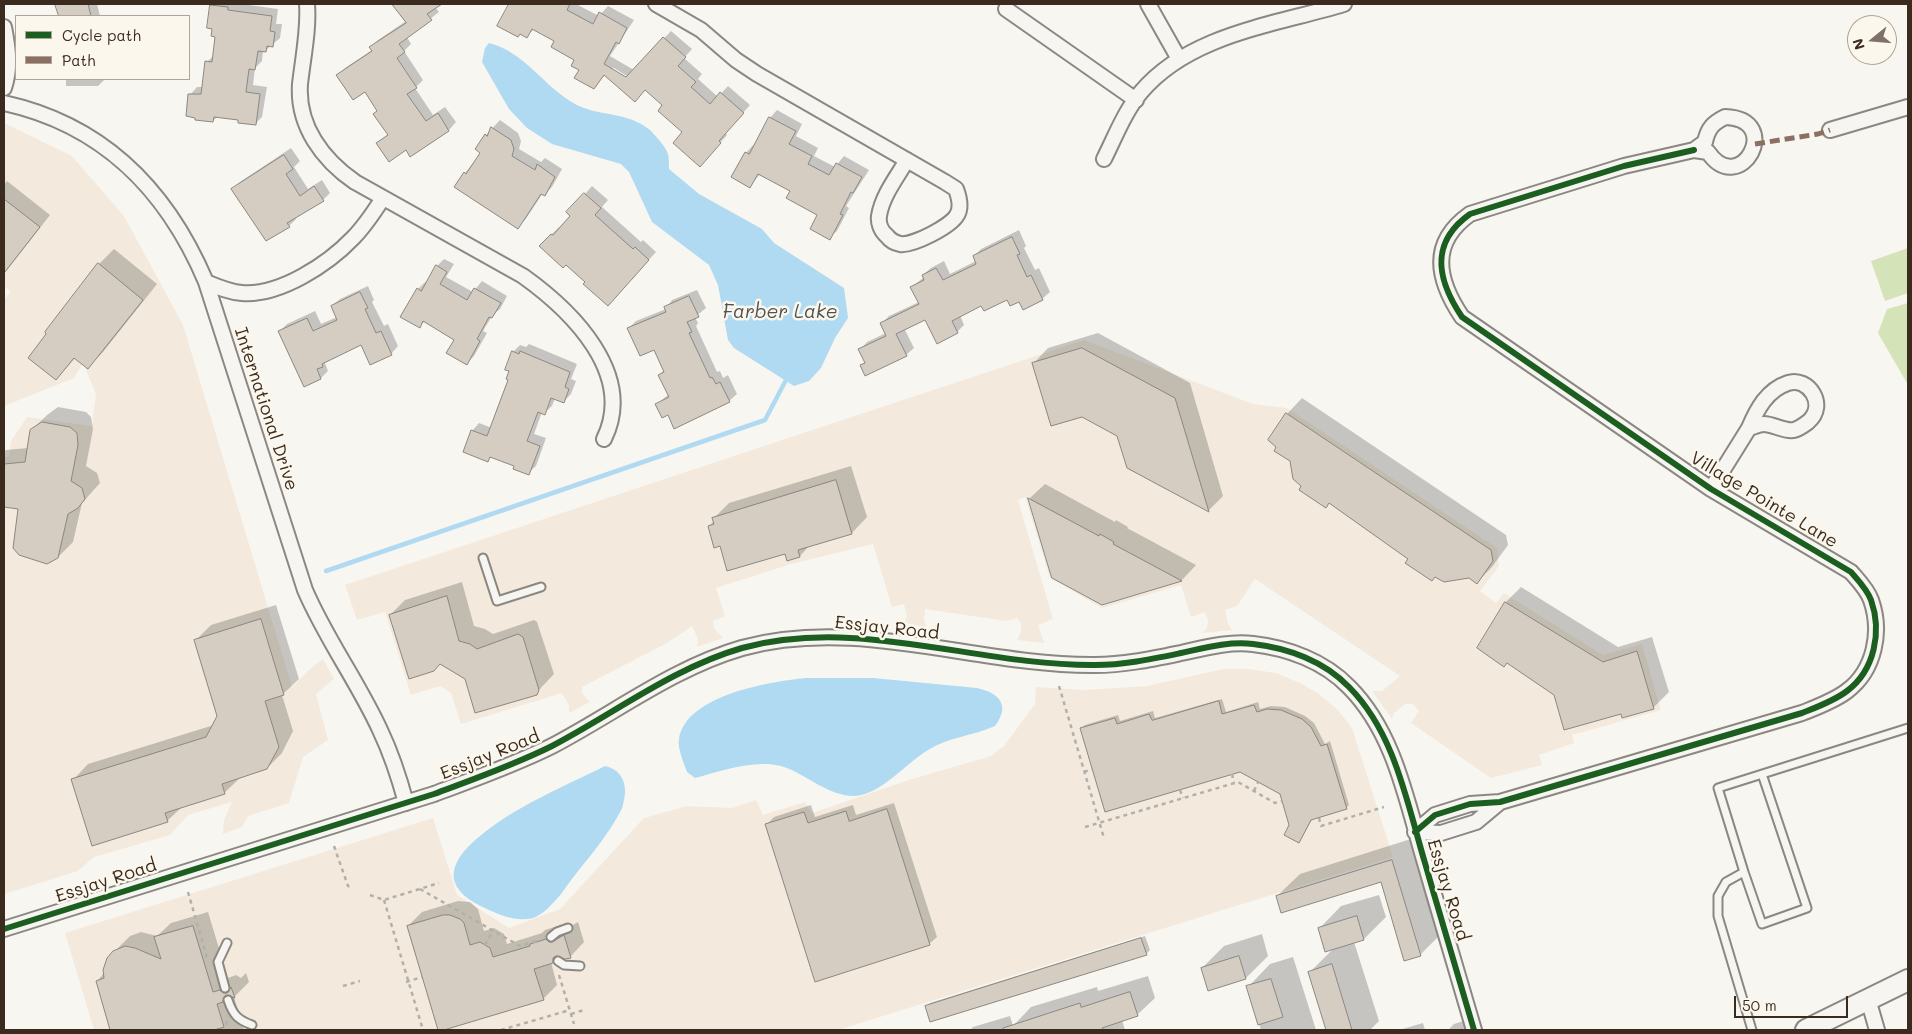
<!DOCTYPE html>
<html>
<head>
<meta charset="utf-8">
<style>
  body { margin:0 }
  #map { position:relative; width:1912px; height:1034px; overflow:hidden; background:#f8f6f0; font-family:Mali,sans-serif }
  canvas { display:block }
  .frame { position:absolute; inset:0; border:5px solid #3b2a1e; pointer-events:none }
  .legend { position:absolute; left:15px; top:15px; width:175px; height:65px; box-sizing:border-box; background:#fbf7ec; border:1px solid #aea59a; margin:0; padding:6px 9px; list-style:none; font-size:15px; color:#3b2a1e }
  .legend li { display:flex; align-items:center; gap:10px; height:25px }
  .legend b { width:25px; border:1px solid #aea59a }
  .north { position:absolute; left:1847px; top:15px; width:50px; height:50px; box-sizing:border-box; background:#fbf7ec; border:1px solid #aea59a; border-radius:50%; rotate:253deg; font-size:14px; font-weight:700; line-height:20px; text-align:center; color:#3b2a1e }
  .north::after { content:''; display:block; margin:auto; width:18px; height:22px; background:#7d7168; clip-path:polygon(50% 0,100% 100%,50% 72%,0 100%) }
  .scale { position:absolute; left:1734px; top:996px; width:114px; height:22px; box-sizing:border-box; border:2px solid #3b2a1e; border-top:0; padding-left:6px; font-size:15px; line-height:18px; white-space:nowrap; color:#3b2a1e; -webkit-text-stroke:4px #fbf7ec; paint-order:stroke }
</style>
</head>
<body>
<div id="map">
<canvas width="1912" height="1034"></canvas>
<div class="frame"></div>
<ul class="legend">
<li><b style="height:6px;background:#1b5e20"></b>Cycle path</li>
<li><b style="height:6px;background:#8d6e63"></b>Path</li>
</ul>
<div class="north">N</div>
<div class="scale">50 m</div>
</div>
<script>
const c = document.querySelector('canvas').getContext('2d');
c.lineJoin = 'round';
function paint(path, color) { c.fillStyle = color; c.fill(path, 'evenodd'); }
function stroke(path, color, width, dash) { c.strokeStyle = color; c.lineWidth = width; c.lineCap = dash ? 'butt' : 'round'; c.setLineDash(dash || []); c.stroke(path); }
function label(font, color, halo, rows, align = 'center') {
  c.font = font + ' Mali,sans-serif'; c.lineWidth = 5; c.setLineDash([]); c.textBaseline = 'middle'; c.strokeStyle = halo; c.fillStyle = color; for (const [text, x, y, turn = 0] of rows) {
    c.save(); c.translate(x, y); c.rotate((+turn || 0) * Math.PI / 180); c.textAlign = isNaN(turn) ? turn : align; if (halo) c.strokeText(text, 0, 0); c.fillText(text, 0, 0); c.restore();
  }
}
paint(new Path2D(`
  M4 123 72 156 124 216 183 325 292 687 310 669 323 659 334 679 316 694 328 740 303 757 289 803 248 816 242 827 223 834 224 820 232 802 188 815 170 835 94 857 78 871 4 894V457L9 456 11 441 27 417 92 426 96 394 83 363 74 378 4 406V300L11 291 4 287Z
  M1084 340 1253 404 1287 408 1497 548 1499 566 1480 591 1496 603 1504 593 1603 655 1642 644 1661 710 1572 735 1574 743 1539 755 1542 765 1491 778 1411 723 1419 711 1413 704H1405L1394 713 1392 719 1372 691H1382L1400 676 1255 579 1237 606 1225 610 1228 624 1232 630 1202 633 1207 628 1208 620 1205 612 1191 617 1181 585 1102 608 1050 578 1025 497 1018 500 1053 619 1038 625 1044 643 1017 640 1021 632V623L1017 618 1006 621 925 609 924 620 927 627 904 623 907 617 904 604 892 607 873 544 791 564 716 588 725 616 713 621 714 628 723 638 697 647 698 639 692 626 667 643 582 687V693L590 702 569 713V705L562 693 461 724 451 693 440 686 411 695 385 612 357 620 345 585Z
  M1223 669H1248L1276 673 1300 683 1319 694 1337 709 1352 728 1393 857 838 1030H94L65 933 433 818 457 895 509 928 560 909 644 818 687 806 732 808 756 800 763 815 805 802 812 813 909 780 991 756 1004 746 1035 704 1036 687 1085 690 1147 686Z`), '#f3eadd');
paint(new Path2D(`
  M1908 248V293L1885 301 1871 261Z
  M1908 303V385L1878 333 1887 309Z`), '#d5e3b8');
paint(new Path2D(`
  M489 43C525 52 544 87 575 104 599 117 627 111 650 130 655 135 666 147 668 154 669 158 669 165 669 169L699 194 762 229 774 243 844 288 848 318 835 338 821 368 809 381 794 386 734 348 728 340 718 285 709 265 652 222 629 172 621 164 552 144 527 128 509 109 482 62 485 48Z
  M805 678H873L977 688C999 693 1011 705 995 726 973 736 948 737 928 750 906 763 881 795 854 796 827 796 805 773 781 766 755 759 720 771 695 778L687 772C684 763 677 748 679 739 686 695 769 682 805 678Z
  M605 766C621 769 628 784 624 800 623 805 622 810 619 814 607 836 590 856 575 875 567 885 560 897 551 905 547 910 539 916 533 918 517 922 503 916 489 910 444 891 443 866 480 836 516 806 563 787 605 766Z`), '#b0daf1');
paint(new Path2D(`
  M56 4H97L100 16H60Z
  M213 4H242L278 9 276 24H282L280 38 265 51H263L262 61 255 68 253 85 267 87 262 117 255 124 239 119 218 116 213 121 190 95 197 87H203L207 62 214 55 217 36 213 28 211 6Z
  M394 4H440L435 7 439 12 407 37 411 44 404 51 423 80 415 88 433 115 445 107 456 122 449 130 411 155 406 148 378 143 388 134 378 110 365 90 338 75 345 68 372 50 371 47 378 40 406 21Z
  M511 4H576L599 16 608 6 634 20 610 56 634 70 671 31 692 49 684 58 702 74 698 79 718 97 728 86 750 105 725 133 727 135 707 158 684 132 664 105 646 89 605 75 594 87 580 69 576 59 555 40 534 29 526 37 521 33 518 36 499 25ZM612 67 632 79 631 81 616 72Z
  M66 79H105L98 86H66Z
  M777 110 802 124 796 136 818 148 814 156 835 167 844 156 869 170 846 206 849 208 837 231 829 238 819 215 791 190 760 174 750 186 746 153 753 145 755 146 770 118Z
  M500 120 518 133 521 141 519 149 541 162 545 158 562 169 552 187 545 194 543 193 525 220 517 227 465 173 482 152 486 135Z
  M291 148 300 161 294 167 308 189 322 180 330 193 323 200 295 217 296 219 289 226 233 189 240 182Z
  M7 181 50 215 4 274V185Z
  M592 186 608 200 602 207 641 242 643 240 656 252 615 297 587 282 552 234 559 227 561 228 572 216 585 194Z
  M1019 230 1026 246 1024 248 1035 270 1039 268 1050 292 1042 299 1019 300 1007 298 982 304 960 315 964 325 957 332 926 318 904 328 914 348 906 355 862 365 865 361 860 350 867 342 886 333 882 323 889 316 919 302 912 287 924 277 923 275 931 268 944 261 950 274 976 261 974 256 981 249Z
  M114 249 157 284 103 352 88 367 76 357 56 379 99 264Z
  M444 259 454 264 446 277 473 292 482 281 507 296 500 309 492 316 483 331 487 333 474 356 467 363 455 340 425 321 420 326 418 289 425 282 427 283 437 266Z
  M368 286 374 300 372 302 384 326 388 324 398 346 391 354 361 343 329 359 325 363 328 371 321 378 305 386 280 331 287 324 315 311 321 324 337 317 332 306 340 299Z
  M697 290 706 308 695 317 698 323 696 326 717 372 720 371 723 378 728 375 737 394 729 401 669 414 657 404 669 394 659 375 664 370 654 348 628 329 636 321 666 309 672 300Z
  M1098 333 1190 383 1223 496 1209 510 1128 467 1118 435 1033 364 1048 348Z
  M529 344 577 364 571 379 576 381 571 394 564 401 555 398 552 406 544 413 542 412 534 434 546 438 536 466 528 473 515 466 491 457 488 460 472 431 479 423 492 428 510 379 513 352 520 345 526 347Z
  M1302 398 1506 535 1508 545 1492 567 1477 582 1469 577 1410 559 1330 502 1302 486 1291 460 1270 440 1287 414Z
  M58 407 86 412 91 417 93 429 86 466 97 473 100 483 82 503 73 542 58 557 20 508 4 505V452L6 450 28 448 31 431 47 415Z
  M851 466 867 517 852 533 810 545 800 556 786 552 721 545 709 526 714 521V518L729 503Z
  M1045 484 1115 522 1116 520 1128 527 1127 528 1196 565 1182 580 1102 604 1053 577 1030 498Z
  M462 582 474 626 485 629 493 634 534 620 537 622 554 674 536 693 466 678 390 615 405 600Z
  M1521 587 1618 647 1652 637 1669 692 1653 708 1622 712 1478 648 1506 602Z
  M276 605 299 679 282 695 293 731 282 753 267 768 240 778 224 793 182 807 167 821 73 780 88 764 214 725 219 716 195 641 211 625Z
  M1222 699 1226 712 1258 702 1260 709 1271 706 1285 707 1305 716 1314 723 1325 744 1330 741 1349 805 1346 808 1313 818 1299 842 1290 825 1281 793 1240 771 1081 728 1085 725 1118 715 1120 721 1153 711 1155 718Z
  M894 803 937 937 929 944 766 825 774 817 811 805 815 817 853 805 856 815Z
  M1414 838 1443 932 1420 955 1382 880 1277 896 1300 874Z
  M1379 895 1386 917 1364 939 1354 942 1379 1021 1370 1030H1328L1310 972 1333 949 1319 929 1341 906Z
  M458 901 470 902 478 909 484 931 494 928 504 934 507 944 542 933 545 930 561 925 563 928H568L578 922 584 942 570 957 559 956 551 962 557 985 543 999 440 1030 408 926 422 912Z
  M208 912 228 978 236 975 241 978 246 973 249 982 234 997 244 1030H112L97 981 105 972 114 952 130 936 141 932 157 936 171 923Z
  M1262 934 1268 956 1246 978 1202 968 1224 946Z
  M1145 936 1150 950 1146 954 927 1006 930 1003Z
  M1293 957 1316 1030H1261L1248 987 1270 964Z
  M1148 976 1155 998 1137 1015 1122 1020 1125 1030H1077L1074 1021 1046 1030H970L973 1027 1010 1016 1013 1026 1031 1007 1097 987 1098 991Z
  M1470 1019 1473 1030H1448L1454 1024Z
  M1423 1023 1425 1030H1399Z`), '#0003');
stroke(new Path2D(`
  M326 571 765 420 786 380`), '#b0daf1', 4.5);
const building = new Path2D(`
  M55 4H88L91 16H59Z
  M392 4H442L427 14 432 20 399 44 405 52 397 58 417 88 407 94 426 121 438 113 449 131 410 157 406 150 389 162 376 143 388 135 373 114 377 111 365 92 353 100 336 75 372 51 369 47 406 23Z
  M509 4H570L567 10 593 24 599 12 627 28 619 44 616 42 604 64 626 77 663 37 686 57 678 66 696 82 691 87 710 104 720 92 744 113 719 141 721 143 700 167 673 143 682 132 658 111 662 105 645 90 635 102 604 75 594 89 574 78 579 70 571 66 574 60 551 47 554 41 532 29 527 38 520 34 518 37 497 26Z
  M210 5 228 7V10L272 16 270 31 275 32 273 47 267 46 266 52 258 51 255 70 249 69 246 92 260 94 256 125 238 123V120L214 117 213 122 195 120V118L186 116 188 94H201L205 61 212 62 215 37 211 36 212 29 207 28Z
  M769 117 796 131 789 144 812 156 808 164 829 175 836 163 862 177 853 193 851 192 840 214 843 215 830 240 810 229 817 215 786 198 790 191 758 174 750 188 731 177 745 152 749 154Z
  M491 127 511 140 514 149 512 156 535 170 537 164 555 177 545 196 541 194 518 229 454 187 464 172 466 174 480 153 475 149 485 134 487 136Z
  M284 155 293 169 286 174 300 196 314 186 324 201 287 223 290 227 266 241 231 189Z
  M584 193 601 208 595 215 633 249 635 247 649 260 608 306 583 284 585 282 566 265 563 268 539 246 551 234 553 235 570 216 566 212Z
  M4 199 40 227 4 273Z
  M1012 237 1020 254 1017 255 1027 277 1031 275 1043 300 1023 310 1019 302 1010 306 1007 300 984 311 981 306 952 321 958 333 937 344 925 320 896 334 907 356 865 376 860 365 865 363 858 349 886 336 880 323 919 304 910 287 924 280 922 275 936 268 943 280 976 264 973 256Z
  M98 263 143 300 88 369 74 358 56 380 28 358 46 334 45 332Z
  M436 265 447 272 440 284 467 300 474 288 501 303 492 318 489 317 477 339 480 341 467 365 446 353 454 340 423 321 420 328 400 317 417 288 421 291Z
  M360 292 368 308 365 309 376 333 381 331 392 355 370 365 361 345 322 364 323 367 317 369 321 379 304 387 278 331 307 318 313 331 337 320 331 306Z
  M689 296 699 317 687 322 692 332 689 333 710 378 712 377 716 384 720 382 730 402 674 429 668 415 662 418 655 404 669 397 658 375 664 372 654 350 640 356 627 328 666 312 664 307Z
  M1082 348 1175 398 1209 512 1127 468 1117 436 1082 417 1051 426 1032 363Z
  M512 351 519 354 520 351 570 372 565 387 569 389 564 403 551 398 545 415 538 412 527 441 540 446 529 475 513 469 514 466 490 457 488 462 463 452 471 430 487 436 508 380 506 379 509 371 505 370Z
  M1286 413 1491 550 1493 561 1477 584 1469 578 1444 582 1435 577 1432 581 1405 563 1408 559 1329 503 1326 508 1299 490 1301 486 1293 479 1290 461 1274 451 1276 447 1268 440Z
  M42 422 70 427 77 433 78 445 71 481 82 488 85 499 78 508 68 514 58 558 47 564 19 555 13 548 18 509 4 507V464L25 462 30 430Z
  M836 480 852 534 798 550 800 557 787 561 785 554 727 571 720 546 714 548 708 526 714 524 712 518Z
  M1028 498 1099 536 1100 534 1114 542 1113 544 1182 581 1102 605 1052 578Z
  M447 596 459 641 470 644 477 649 518 634 523 637 539 690 537 695 475 713 465 679 440 664 434 671 409 679 389 615Z
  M1505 602 1603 662 1637 651 1654 709 1622 718 1621 714 1564 730 1554 695 1507 663 1504 667 1477 648Z
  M261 619 284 695 265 701 279 747 267 769 222 784 225 794 165 813 168 822 92 846 71 779 206 737 217 716 194 640Z
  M1219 701 1222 714 1254 705 1257 712 1267 709 1281 710 1302 719 1311 727 1321 746 1327 744 1347 809 1311 820 1299 843 1284 835 1289 825 1280 794 1240 772 1105 812 1080 728 1115 718 1117 724 1149 714 1152 720Z
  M887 809 930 945 815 982 765 824 804 812 808 823 846 811 849 821Z
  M1392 860 1421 956 1404 961 1381 882 1281 913 1276 896Z
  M443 915H450L460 919 464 923 470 945 480 942 490 948 493 957 530 946V944L546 939 549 942H552L564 935 571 958 565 959 556 956 553 958V963L534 969 544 1000 444 1030H438L407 926Z
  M1357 916 1364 940 1325 952 1318 928Z
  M193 926 213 992 220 990 223 993H227L231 987 235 998 227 995 224 997 223 1002 217 1004 224 1027 214 1030H110L96 981 104 978 103 970 107 958 113 951 125 946 135 948 161 959 154 937Z
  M1141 938 1147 955 930 1022 925 1006Z
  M1239 956 1246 979 1208 991 1201 968Z
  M1332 964 1352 1030H1326L1308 972Z
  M1271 979 1283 1017 1258 1025 1246 986Z
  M1130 992 1138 1016 1102 1028 1103 1030H1003V1028L1080 1003 1081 1007Z`);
paint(building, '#d5cdc2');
stroke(building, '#8b8781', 1);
const lane = new Path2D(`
  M483 558 497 601 541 587
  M1744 872 1762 924 1807 908 1762 774
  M551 937 557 932 568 928
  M558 961 564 965 580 966
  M225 988 218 962 227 943
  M228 1000C233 1015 238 1020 252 1025
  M1752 1030 1718 916V896L1726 882 1744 872 1718 788 1908 728`);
const street = new Path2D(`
  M307 4C309 30 303 57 300 84 297 126 323 160 355 182L523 276C572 311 636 374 604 439
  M656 4 701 30 736 60 757 74 945 182 956 189C959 197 962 207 957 215 951 226 913 246 900 244 895 243 890 240 887 236 881 231 878 223 879 216 882 196 897 177 907 160
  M1148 4 1179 59
  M1006 9 1136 100
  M4 27C8 47 11 68 4 88
  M4 103C104 125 167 190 206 282L305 590C326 639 358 682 380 730 391 753 399 777 406 803
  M1725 117C1785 119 1740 199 1708 152L1694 150 1705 142C1708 128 1713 123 1725 117Z
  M1830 130 1908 107
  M1104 159C1115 137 1125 111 1141 92 1190 34 1275 25 1344 4
  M206 282C218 287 229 292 242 293 280 296 328 264 353 238 365 226 374 212 383 198
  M1711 489 1749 428C1753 427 1759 424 1764 424 1773 424 1785 432 1794 430 1798 429 1804 425 1808 422 1828 405 1808 376 1788 383 1767 390 1757 409 1749 428
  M1415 832 1435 815 1470 804 1500 802 1802 713C1817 707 1834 701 1847 691 1875 670 1882 631 1871 600 1867 589 1858 580 1851 572L1711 489 1462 317C1437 280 1429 243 1470 214L1624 166 1694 150
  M1415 832 1441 833 1476 822 1500 802
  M4 929 434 794C474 779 514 765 552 746 615 713 673 668 742 648 859 616 977 666 1095 665 1124 665 1152 659 1181 653 1204 648 1229 641 1253 644 1288 648 1324 661 1349 687 1395 733 1407 803 1425 863 1441 919 1458 975 1474 1030
  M1868 999 1877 1030`);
const secondary = new Path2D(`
  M1806 1030 1908 980`);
stroke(lane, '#8b8781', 11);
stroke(street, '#8b8781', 18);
stroke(secondary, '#8b8781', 24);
stroke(new Path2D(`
  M1059 686 1104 838
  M1084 772 1092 769
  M1232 774 1234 783
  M1180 790 1183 798
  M1254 791 1258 782
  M1319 818 1321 826 1384 807
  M1085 827 1238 782 1275 803 1282 801
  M334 846 348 886 350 887
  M420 889 520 946 540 940
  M188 892 207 958
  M370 895 384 900 439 883
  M384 900 423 1030
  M485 945 493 931
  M559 975 574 1024
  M406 982 422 977
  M343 986 360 981
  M571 1014 584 1010
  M226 1021 229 1030
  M501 1030 570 1010`), '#b3b0ac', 2.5, [4, 4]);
stroke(lane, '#f6f5f1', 7);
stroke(street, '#f6f5f1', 14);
stroke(secondary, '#f6f5f1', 20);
stroke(new Path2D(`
  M1755 144 1818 134 1830 130`), '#8d6e63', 5, [10, 5]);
stroke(new Path2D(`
  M1415 832 1435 815 1470 804 1500 802 1802 713C1817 707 1834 701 1847 691 1875 670 1882 631 1871 600 1867 589 1858 580 1851 572L1711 489 1462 317C1437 280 1429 243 1470 214L1624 166 1694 150
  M4 929 434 794C474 779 514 765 552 746 615 713 673 668 742 648 859 616 977 666 1095 665 1124 665 1152 659 1181 653 1204 648 1229 641 1253 644 1288 648 1324 661 1349 687 1395 733 1407 803 1425 863 1441 919 1458 975 1474 1030`), '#1b5e20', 6);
label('18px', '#3b2a1e', '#fbf7ec', [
  ["International Drive",266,409,72],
  ["Village Pointe Lane",1764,500,31],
  ["Essjay Road",887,628,6],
  ["Essjay Road",490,755,-22],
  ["Essjay Road",106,881,-18],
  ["Essjay Road",1448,890,73]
]);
label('italic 19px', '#505353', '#fbf7ec', [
  ["Farber Lake",780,312]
]);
</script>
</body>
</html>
